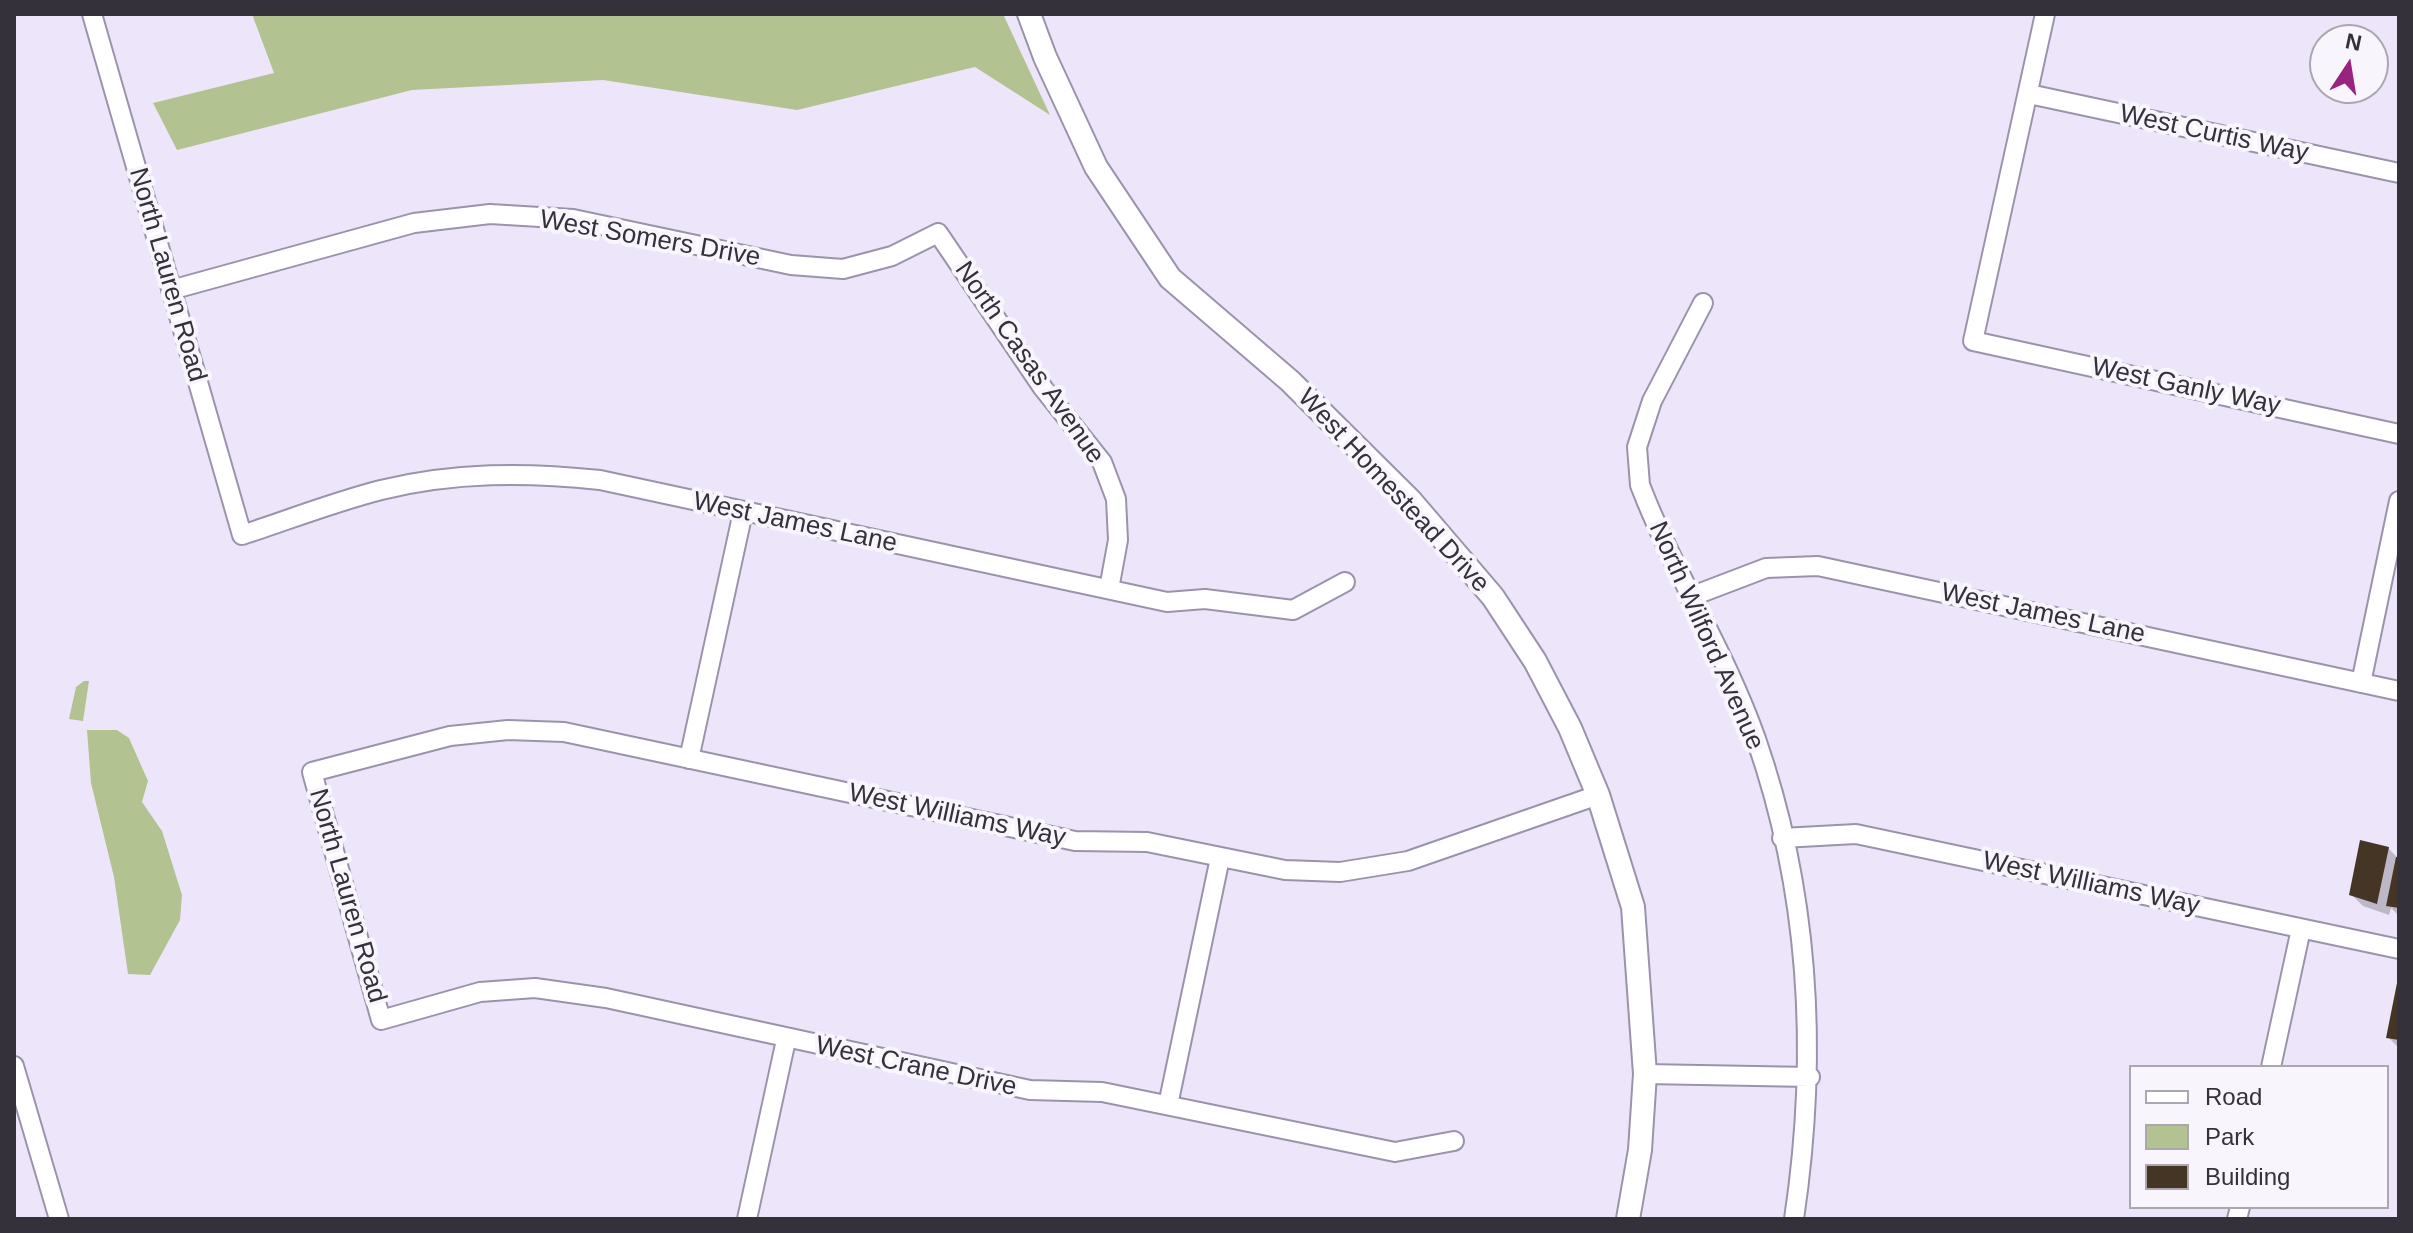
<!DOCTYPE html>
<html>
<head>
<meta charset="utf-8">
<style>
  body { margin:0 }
  #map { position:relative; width:2413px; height:1233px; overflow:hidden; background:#ede6fb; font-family:Arial,sans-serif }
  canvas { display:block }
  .frame { position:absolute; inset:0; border:16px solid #34313b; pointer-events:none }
  .legend { position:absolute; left:2129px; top:1065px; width:260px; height:144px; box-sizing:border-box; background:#f8f6fc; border:2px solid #aaa7af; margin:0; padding:10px 14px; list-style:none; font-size:24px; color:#34313b }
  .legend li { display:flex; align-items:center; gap:16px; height:40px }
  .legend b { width:40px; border:2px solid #aaa7af }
  .north { position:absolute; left:2309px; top:24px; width:80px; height:80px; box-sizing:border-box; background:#f8f6fc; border:2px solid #aaa7af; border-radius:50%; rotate:12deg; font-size:22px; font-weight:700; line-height:32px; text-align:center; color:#34313b }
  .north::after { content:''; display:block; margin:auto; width:28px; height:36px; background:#982480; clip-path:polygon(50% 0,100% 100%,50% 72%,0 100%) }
</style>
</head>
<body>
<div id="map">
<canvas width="2413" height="1233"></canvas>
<div class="frame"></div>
<ul class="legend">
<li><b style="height:10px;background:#fff"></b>Road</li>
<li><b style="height:22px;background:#b2c291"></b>Park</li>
<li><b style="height:22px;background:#453524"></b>Building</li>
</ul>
<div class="north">N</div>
</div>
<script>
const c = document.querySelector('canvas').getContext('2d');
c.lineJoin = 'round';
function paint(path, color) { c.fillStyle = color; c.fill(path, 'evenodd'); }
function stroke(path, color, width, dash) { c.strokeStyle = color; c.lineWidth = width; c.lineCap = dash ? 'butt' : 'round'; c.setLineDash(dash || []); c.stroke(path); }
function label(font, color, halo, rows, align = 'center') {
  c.font = font + ' Arial,sans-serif'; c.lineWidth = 8; c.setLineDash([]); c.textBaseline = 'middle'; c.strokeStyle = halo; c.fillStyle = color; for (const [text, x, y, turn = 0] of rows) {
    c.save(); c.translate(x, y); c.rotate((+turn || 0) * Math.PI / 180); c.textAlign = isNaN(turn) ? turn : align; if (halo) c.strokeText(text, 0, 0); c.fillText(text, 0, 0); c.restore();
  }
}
paint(new Path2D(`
  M252 14H1003L1050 115 975 67 797 110 603 80 412 90 177 150 153 103 274 73Z
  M84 681H89L83 721 69 719 76 687Z
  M87 730H117L129 738 148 781 142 802 162 831 182 895 180 920 150 975 128 974 114 877 91 783Z`), '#b2c291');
paint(new Path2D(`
  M2388 848 2399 859V916L2391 908 2389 915 2363 906 2351 894Z
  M2399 986V1048L2388 1037Z`), '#0003');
paint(new Path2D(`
  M2360 840 2389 847 2377 904 2349 895Z
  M2396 857H2399V908L2386 906Z
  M2398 978H2399V1040L2386 1038Z`), '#453524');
const minor = new Path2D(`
  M92 14 242 535C288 520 334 502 381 490 454 472 526 472 600 480L1167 602 1205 599 1293 610 1345 582
  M2045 14 1973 341 2399 434
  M2029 94 2399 173
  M171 290 414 223 490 214 573 219 791 265 843 269 892 256 938 233 1043 388 1102 462 1116 499 1118 540 1109 589
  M1703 303 1652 401 1637 447 1640 485C1673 571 1725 651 1756 739 1810 894 1818 1058 1794 1219
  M1690 597 1766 568 1818 566 2399 691
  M2361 683 2399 501
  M689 759 743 512
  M1782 838 1856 834 2399 949
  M14 1066 59 1219
  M2271 1067 2301 929
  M1645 1074 1810 1077
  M1168 1105 1220 858
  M1454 1141 1395 1152 1102 1092 1030 1090 606 998 535 988 480 992 381 1020 312 772 450 736 508 730 564 732 1075 841 1147 842 1285 870 1340 872 1408 861 1598 795
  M747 1219 786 1040
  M2237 1219 2240 1207`);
const tertiary = new Path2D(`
  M1029 14 1045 57 1096 167 1170 278 1290 381 1410 500 1493 597 1535 661 1570 728 1598 795 1633 907 1645 1074 1640 1150 1628 1219`);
stroke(minor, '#9b93ab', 22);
stroke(tertiary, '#9b93ab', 26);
stroke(minor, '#fff', 18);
stroke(tertiary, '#fff', 22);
label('26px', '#34313b', '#f8f6fc', [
  ["West Curtis Way",2214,134,12],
  ["West Somers Drive",650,239,10],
  ["North Lauren Road",167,275,74],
  ["North Casas Avenue",1029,363,55],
  ["West Ganly Way",2186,387,12],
  ["West Homestead Drive",1393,491,47],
  ["West James Lane",795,523,12],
  ["West James Lane",2043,614,12],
  ["North Wilford Avenue",1706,636,66],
  ["West Williams Way",957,816,12],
  ["West Williams Way",2091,884,12],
  ["North Lauren Road",347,896,74],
  ["West Crane Drive",916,1067,12]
]);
</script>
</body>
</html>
